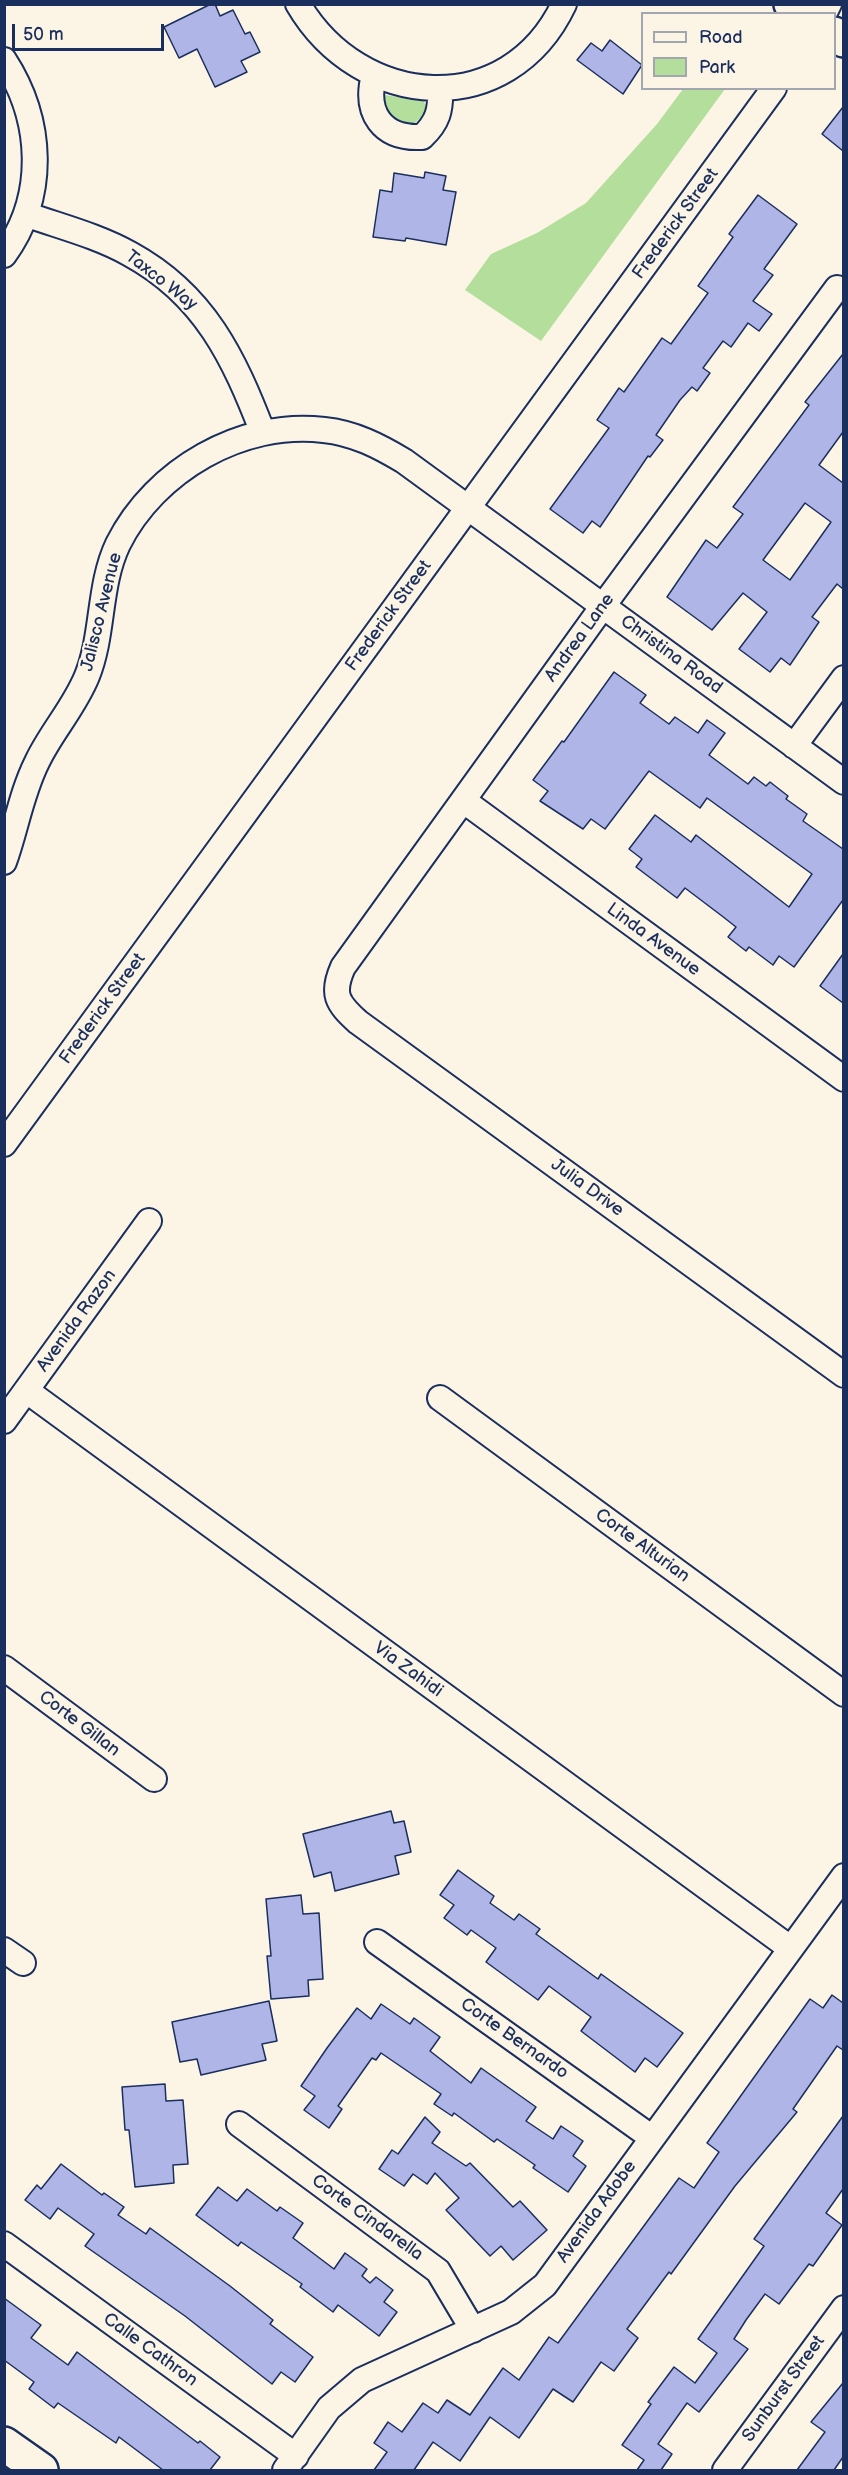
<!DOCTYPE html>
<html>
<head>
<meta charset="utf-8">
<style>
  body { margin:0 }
  #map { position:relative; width:848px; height:2475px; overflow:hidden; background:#fcf5e5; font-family:"Balsamiq Sans",sans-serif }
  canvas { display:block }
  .frame { position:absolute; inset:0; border:6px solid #1b2f5e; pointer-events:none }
  .legend { position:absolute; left:641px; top:12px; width:195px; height:78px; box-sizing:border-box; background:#fcf5e5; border:2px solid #a2a6af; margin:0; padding:8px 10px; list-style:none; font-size:18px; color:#1b2f5e }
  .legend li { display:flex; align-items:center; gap:12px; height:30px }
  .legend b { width:30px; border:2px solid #a2a6af }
  .scale { position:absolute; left:12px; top:24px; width:152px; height:27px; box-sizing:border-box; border:3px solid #1b2f5e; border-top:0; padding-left:8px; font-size:18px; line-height:21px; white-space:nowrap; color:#1b2f5e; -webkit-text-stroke:4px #fcf5e5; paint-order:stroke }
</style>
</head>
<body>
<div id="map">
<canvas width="848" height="2475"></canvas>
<div class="frame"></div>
<ul class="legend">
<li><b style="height:8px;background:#fcf5e5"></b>Road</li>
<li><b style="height:16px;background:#b4de9b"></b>Park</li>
</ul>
<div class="scale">50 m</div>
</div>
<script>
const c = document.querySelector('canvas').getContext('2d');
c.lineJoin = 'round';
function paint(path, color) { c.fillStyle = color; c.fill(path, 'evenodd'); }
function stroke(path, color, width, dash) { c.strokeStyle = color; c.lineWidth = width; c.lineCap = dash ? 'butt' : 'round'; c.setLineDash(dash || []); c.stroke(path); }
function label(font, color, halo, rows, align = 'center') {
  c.font = font + ' "Balsamiq Sans",sans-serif'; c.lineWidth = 4.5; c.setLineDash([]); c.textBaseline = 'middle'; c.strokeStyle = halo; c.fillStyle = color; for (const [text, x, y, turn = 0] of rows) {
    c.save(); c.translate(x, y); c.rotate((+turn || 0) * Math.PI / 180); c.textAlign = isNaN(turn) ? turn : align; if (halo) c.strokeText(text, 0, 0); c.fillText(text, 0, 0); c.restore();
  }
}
paint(new Path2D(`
  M683 89H725L541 341 465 290 491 254 537 233 586 203 657 124Z
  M385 95 424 101 426 109 422 117 413 124 392 120 382 102Z`), '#b4de9b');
const building = new Path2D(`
  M211 4H215L220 16 233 10 245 34 250 32 260 52 241 61 247 72 215 87 197 49 179 58 164 27Z
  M610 40 642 65 623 94 577 60 591 43 602 51Z
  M843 107V151L822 134Z
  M425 172 446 176 443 190 456 192 446 245 406 238 405 241 373 237 380 190 392 192 394 173 424 178Z
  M758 195 797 224 764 269 773 275 753 301 772 314 759 331 748 323 731 347 723 341 703 368 710 373 697 391 692 387 680 400 656 435 663 440 650 457 648 456 600 527 592 521 583 533 550 509 609 428 597 420 619 388 624 392 662 338 671 344 708 293 698 286 733 237 729 234Z
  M843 354V432L819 465 843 483V589L837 584 812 617 819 622 790 665 781 658 770 672 739 649 767 612 743 593 712 630 667 597 706 540 717 548 743 514 733 507 809 405 805 402ZM805 503 831 522 790 580 763 560Z
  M614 672 646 695 640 703 669 724 675 717 698 733 707 720 725 733 709 755 748 784 754 777 766 786 770 782 788 796 786 799 807 814 803 821 843 849V900L794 967 779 956 773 965 749 947 746 951 728 937 736 927 722 916 685 888 677 898 636 867 642 859 629 849 655 815 691 842 696 835 789 907 812 874 707 798 700 808 649 771 605 829 591 819 583 829 540 801 548 791 533 780 562 741 564 742Z
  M843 954V1003L820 986Z
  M391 1811 394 1823 404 1821 411 1852 395 1856 399 1874 335 1891 331 1872 314 1877 303 1834Z
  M458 1870 494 1896 490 1903 514 1920 519 1914 540 1929 536 1934 598 1979 601 1974 683 2033 657 2067 645 2058 635 2072 581 2031 591 2017 549 1986 538 2000 486 1962 496 1948 471 1930 467 1935 444 1918 454 1905 440 1895Z
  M301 1895 303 1914 319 1913 323 1979 308 1980 309 1996 271 1999 267 1956H271L266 1899Z
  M832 1995 843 2003V2050L837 2046 793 2109 797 2112 735 2186 671 2274 669 2272 627 2329 638 2338 614 2371 601 2362 573 2402 553 2389 519 2438 490 2417 460 2461 433 2442 414 2470H374L387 2452 374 2443 388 2422 402 2432 423 2403 438 2413 447 2400 470 2415 503 2368 519 2380 549 2337 558 2343 679 2178 694 2188 719 2152 707 2143 810 1999 823 2008Z
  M269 2001 277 2041 262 2044 266 2060 201 2075 197 2059 180 2062 172 2022Z
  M381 2004 410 2024 414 2018 440 2037 430 2051 471 2083 481 2068 536 2107 526 2121 553 2139 561 2126 583 2141 573 2156 586 2166 568 2192 533 2168 535 2165 497 2139 494 2142 454 2113 452 2116 434 2104 441 2094 381 2053 376 2060 372 2058 338 2106 342 2109 329 2128 304 2110 315 2096 301 2086 327 2048 357 2008 371 2019Z
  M165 2084 166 2101 183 2100 188 2164 173 2165 174 2183 135 2187 129 2130H125L122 2087Z
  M843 2116V2189L826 2213 842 2225 813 2266 809 2264 779 2304 765 2294 746 2320 734 2339 748 2349 699 2412 687 2403 658 2444 672 2454 661 2470H637L644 2460 622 2445 651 2404 648 2402 674 2367 695 2383 717 2353 698 2339 764 2246 754 2239Z
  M425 2117 440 2132 432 2143 466 2166 470 2163 513 2207 520 2201 547 2230 513 2260 501 2246 490 2256 446 2210 459 2198 435 2173 427 2184 413 2174 404 2186 379 2169 392 2150 398 2154Z
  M61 2164 102 2195 104 2193 124 2207 118 2215 146 2234 150 2228 230 2286 273 2320 270 2324 313 2357 295 2382 281 2372 272 2384 185 2316 85 2246 94 2234 58 2208 50 2219 25 2200 37 2185 41 2189Z
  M218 2187 237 2201 247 2189 277 2211 280 2207 303 2223 293 2238 334 2269 345 2253 367 2269 362 2276 370 2283 376 2277 393 2290 384 2302 397 2312 379 2336 338 2305 333 2312 300 2287 302 2284 241 2242 238 2246 196 2215Z
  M4 2298 41 2325 31 2338 68 2365 77 2352 198 2443 200 2441 220 2457 210 2470H163L119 2437 116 2443 58 2403 54 2408 29 2389 34 2382 4 2360Z
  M843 2383V2457L834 2470H797L825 2432 811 2422Z`);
paint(building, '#afb5e6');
stroke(building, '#1b2f5e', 1.5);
const street = new Path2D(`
  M298 4C360 110 508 122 564 4
  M824 14 829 4
  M4 60C43 120 47 196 4 255
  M374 75C364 113 382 139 422 137 438 122 441 110 440 89
  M28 215C62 227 98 236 130 254 205 295 234 358 263 433
  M837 288 603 606 343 967C331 994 337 1003 358 1022L844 1375
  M794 746 844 678
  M464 801 844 1079
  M4 862C16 829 21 794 37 762 51 732 74 708 87 676 104 634 98 586 118 544 155 470 242 420 324 430 354 433 379 446 404 461L844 782
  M4 1144 774 88
  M27 1391 790 1948
  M440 1398 844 1694
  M4 1421 149 1221
  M4 1668 154 1779
  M377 1942 651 2137
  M4 1950 23 1963
  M239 2124 438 2271 473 2330
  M4 2244 296 2456
  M285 2470 329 2408 362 2380 511 2312 545 2285 844 1876
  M725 2470 844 2308`);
const secondary = new Path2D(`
  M791 4 804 14
  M834 34 844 40
  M4 2444 41 2470`);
stroke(street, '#1b2f5e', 28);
stroke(secondary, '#1b2f5e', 38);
stroke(street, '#fcf5e5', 24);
stroke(secondary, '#fcf5e5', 33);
label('18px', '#1b2f5e', '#fcf5e5', [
  ["Frederick Street",676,224,-54],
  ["Taxco Way",161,281,38],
  ["Jalisco Avenue",102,612,-76],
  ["Frederick Street",389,616,-54],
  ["Andrea Lane",580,638,-54],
  ["Christina Road",671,655,36],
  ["Linda Avenue",653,940,36],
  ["Frederick Street",103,1009,-54],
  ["Julia Drive",587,1188,36],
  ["Avenida Razon",77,1321,-54],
  ["Corte Alturian",642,1546,36],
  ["Via Zahidi",408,1670,36],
  ["Corte Gillan",79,1724,37],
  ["Corte Bernardo",514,2039,35],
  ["Avenida Adobe",597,2212,-54],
  ["Corte Cindarella",367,2218,36],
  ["Calle Cathron",150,2350,36],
  ["Sunburst Street",784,2389,-54]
]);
</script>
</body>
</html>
